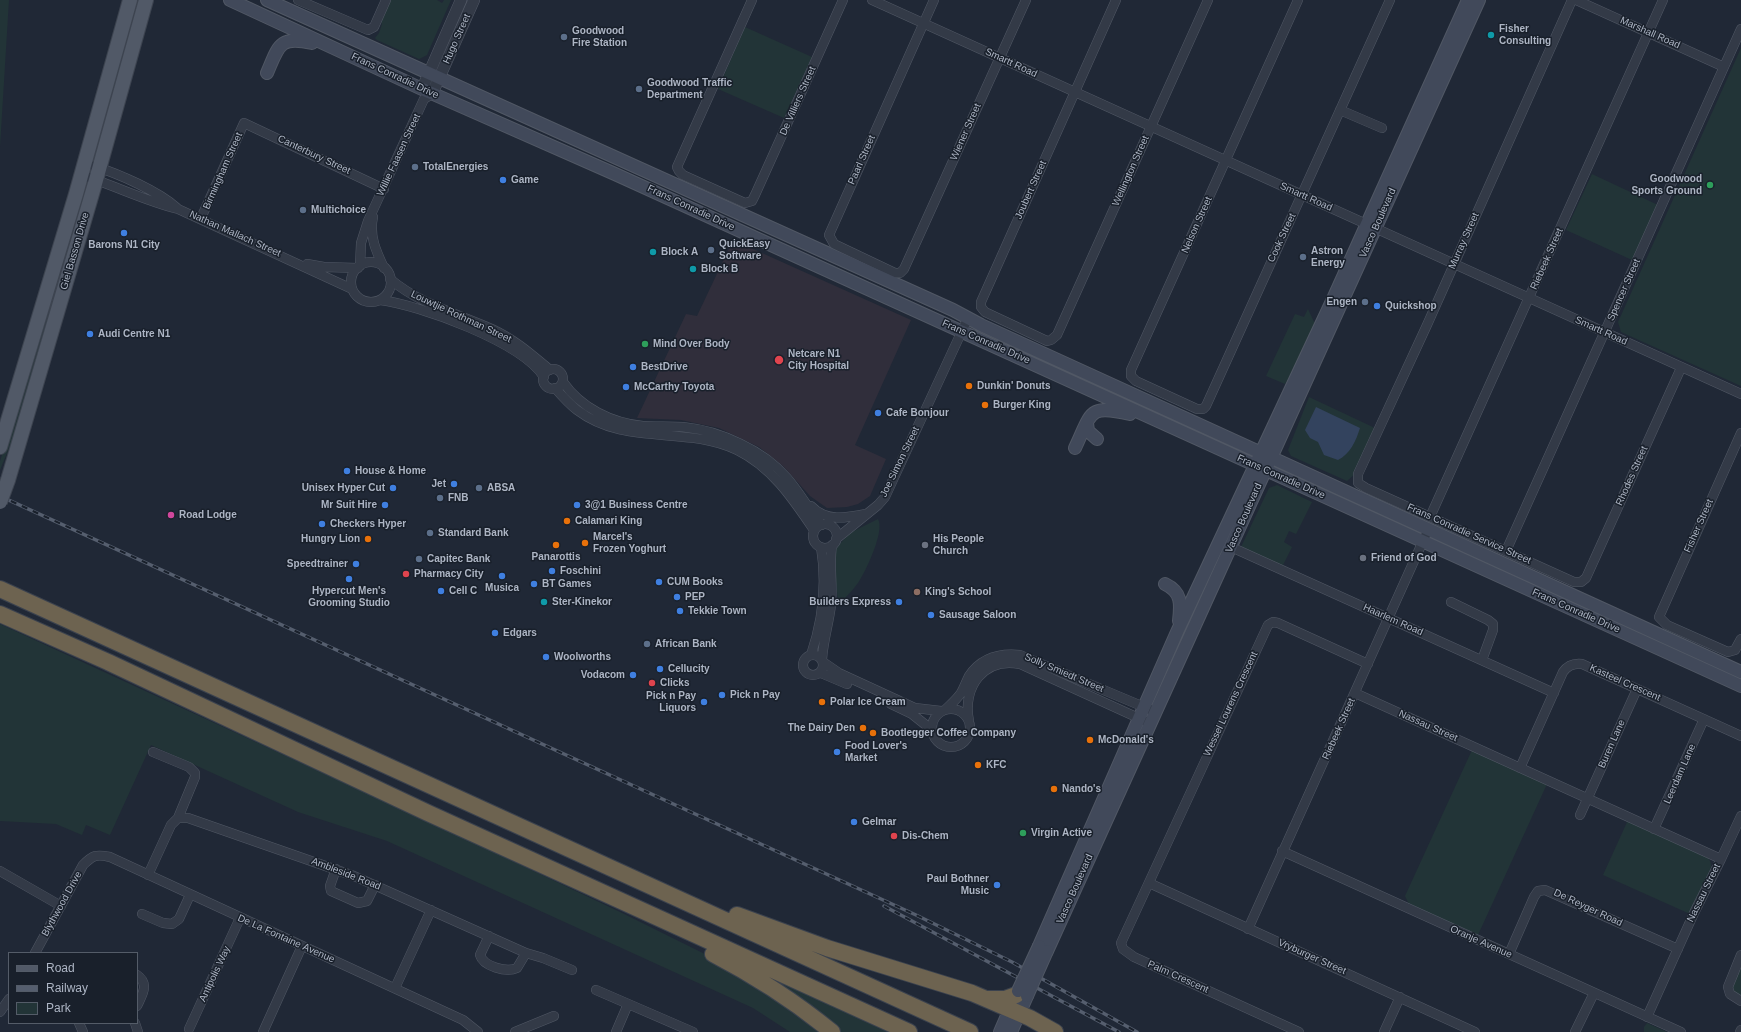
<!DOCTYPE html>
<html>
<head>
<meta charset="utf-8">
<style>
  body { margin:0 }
  #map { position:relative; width:1741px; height:1032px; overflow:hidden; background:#202836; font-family:Arial,sans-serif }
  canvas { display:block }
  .legend { position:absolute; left:8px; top:952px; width:130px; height:72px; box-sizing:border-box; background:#19202b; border:1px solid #545c68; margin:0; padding:5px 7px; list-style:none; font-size:12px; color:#adb5c4 }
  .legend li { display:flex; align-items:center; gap:8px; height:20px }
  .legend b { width:20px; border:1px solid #545c68 }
</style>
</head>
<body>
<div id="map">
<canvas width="1741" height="1032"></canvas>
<ul class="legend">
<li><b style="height:5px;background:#515967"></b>Road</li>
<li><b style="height:5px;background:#555e6e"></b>Railway</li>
<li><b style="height:11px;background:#223437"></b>Park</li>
</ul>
</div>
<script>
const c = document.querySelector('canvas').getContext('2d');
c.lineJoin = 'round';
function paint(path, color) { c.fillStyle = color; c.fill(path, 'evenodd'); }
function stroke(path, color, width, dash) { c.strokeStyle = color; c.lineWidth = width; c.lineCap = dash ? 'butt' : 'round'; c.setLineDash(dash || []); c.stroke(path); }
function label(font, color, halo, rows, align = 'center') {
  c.font = font + ' Arial,sans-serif'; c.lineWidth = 3; c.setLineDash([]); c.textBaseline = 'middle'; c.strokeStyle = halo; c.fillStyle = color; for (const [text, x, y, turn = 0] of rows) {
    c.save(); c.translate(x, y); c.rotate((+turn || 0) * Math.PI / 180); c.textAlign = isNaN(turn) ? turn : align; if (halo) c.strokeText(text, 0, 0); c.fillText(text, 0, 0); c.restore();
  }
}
paint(new Path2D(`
  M733 240 911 320 855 445 886 459 870 496 858 504 847 507 827 508 810 496 783 466 759 447 719 428 681 420 637 418 686 314 697 316Z`), '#302e3b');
paint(new Path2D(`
  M0 0H9L0 147Z
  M138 0H140L99 144 94 143Z
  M390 0H437L442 3 444 0H451L427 55 419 59 377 40 375 38 379 33 382 24 381 22Z
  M745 27 812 57 784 118 718 89Z
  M1741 48V386L1621 332 1618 322Z
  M1592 174 1658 205 1632 260 1566 230Z
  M82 198 84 199 21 419 0 470V461L36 350 63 256 72 233Z
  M1308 309 1315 324 1287 381 1285 384 1266 376 1295 314 1304 317Z
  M1309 397 1375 428 1355 474 1347 481 1291 456 1288 450Z
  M1277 485 1312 502 1296 534 1289 531 1284 542 1292 547 1281 569 1240 549 1269 488Z
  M878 519C885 531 866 571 858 583 853 590 847 596 841 602H838L834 562 837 547 850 533Z
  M0 624 479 845 620 912 721 962 826 1032H790L753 1008 387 841 298 812 151 745 110 835 86 825 82 835 56 824 0 821Z
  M1472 750 1547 784 1478 935 1409 904 1405 896Z
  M1628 820 1707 857C1711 861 1712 865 1710 870L1690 914 1603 875Z
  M723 955 892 1032H838Z
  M1739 969 1741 970V996L1734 992 1732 985Z
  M1647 1023 1667 1032H1644V1027Z`), '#223437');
paint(new Path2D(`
  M1316 407 1360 428C1356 441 1350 454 1338 460L1324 455 1318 442 1310 438 1305 430Z`), '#33435e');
const minor = new Path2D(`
  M298 0 368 30 374 27 386 0
  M752 0 677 167 679 171 683 175 745 203 752 201 755 195 843 0
  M872 0 1741 394
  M934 0 829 235 834 244 895 273H900L904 269 1026 0
  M1116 0 981 302V307L985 312 1047 341 1051 340 1057 335 1208 0
  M1298 0 1131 370V376L1136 381 1197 409H1203L1206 406 1390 0
  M1572 0 1427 325 1358 474V483L1366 488 1574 582H1581L1586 578 1681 368
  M1576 0 1724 67
  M1340 110 1382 128
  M94 166C119 174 158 191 177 208
  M81 175C114 185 145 201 178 209L352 289
  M373 217C369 236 376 251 384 268
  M201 218 244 123 384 189
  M351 282a20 20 0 1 1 40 0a20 20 0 1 1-40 0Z
  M307 264 324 267 358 268
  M360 266 361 243 368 221 424 99 432 94
  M390 279C421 305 456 313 492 329 514 339 531 354 550 370
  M380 300C420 305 522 342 544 377
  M543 379a10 10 0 1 1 20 0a10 10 0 1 1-20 0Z
  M563 382C581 408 612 423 643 426 656 427 670 426 683 427 703 429 723 435 741 444 758 452 775 464 787 478 800 493 809 510 822 525
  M555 388C562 396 569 404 577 410 626 447 684 425 737 450 772 467 793 499 814 530
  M1741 433 1659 617 1667 625 1728 652 1735 650 1741 639
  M811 506C826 522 846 518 866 514
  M1430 517 1663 0
  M813 536a12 12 0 1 1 24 0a12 12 0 1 1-24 0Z
  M836 539 878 505 885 497 968 318
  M1231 547 1554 693
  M1506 551 1741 29
  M1451 602 1488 620 1493 624V630L1482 660
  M803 665a10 10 0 1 1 20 0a10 10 0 1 1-20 0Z
  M811 655C823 620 827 584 821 547
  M822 660C823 641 829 623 831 605 833 585 829 565 832 545
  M823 662 839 673 915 708 941 711
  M821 673 847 684
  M1355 693 1721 859 1694 913 1647 1017
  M891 704 912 714 932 730
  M946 709C951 704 957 699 961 693 964 688 966 682 969 676 981 658 1000 653 1020 655L1156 712
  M932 728a19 19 0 1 1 38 0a19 19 0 1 1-38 0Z
  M969 721C962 687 984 657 1020 664L1145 721
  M1520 768 1563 672C1568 665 1574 663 1582 664L1741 736
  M1580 815 1637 689
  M178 818H188L354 876 526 953 543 958 572 970
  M1654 829 1704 719
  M1282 851 1681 1032
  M1721 859 1741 816
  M336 869 330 886 331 891 358 903 367 901 375 885
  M0 871 61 906
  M148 875 171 825 178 818 195 777V773L189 767 153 752
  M1149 883 1475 1032
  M142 914 163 923 172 924 179 919 190 895
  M1248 929 1428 530
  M489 936 480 955C483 966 506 973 517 968L526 953
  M35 953 83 865C93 855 96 854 110 857L463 1020 478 1032
  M1509 954 1534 897 1538 891 1545 890 1678 949
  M1741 955 1728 987 1730 994 1741 1001
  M137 975C150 984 142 995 137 1006
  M395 988 431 910
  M596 990 693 1032
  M0 1012 9 999
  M79 1023 83 1032
  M135 1023 138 1032
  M189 1029 240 918
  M263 1032 302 946
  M515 1032 554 1016
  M616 1032 628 1004
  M1299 1032 1134 957 1123 949 1121 943 1268 625 1273 622 1278 623 1368 664
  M1384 1032 1400 997
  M1575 1032 1594 993
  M1740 1032 1741 1030`);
const tertiary = new Path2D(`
  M422 89 461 0
  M432 94 474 0`);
const secondary = new Path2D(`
  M230 0 422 89 615 174 1741 686
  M267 0 953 310 981 325 1741 672
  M267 73C279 45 279 36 312 43
  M1087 423 1088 431 1097 439
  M1075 448C1092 412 1088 404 1130 414
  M1165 584C1182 592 1181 604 1179 621
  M1039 946 1177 632 1333 299 1468 0
  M1047 951 1479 0
  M1000 1032 1013 1002
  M1011 1032 1027 996`);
const primary = new Path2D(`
  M0 447 76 194 130 0
  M8 480 96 180 146 0`);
const motorway = new Path2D(`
  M0 589 970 1032
  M0 614 108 662 428 813 909 1032
  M737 915 827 948 972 993 1030 1018 1055 1032
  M713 954C757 977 793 1000 832 1032
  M988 999H1005L1016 995`);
stroke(minor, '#515865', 10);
stroke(tertiary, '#515865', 12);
stroke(secondary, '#515865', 14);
stroke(primary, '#3d4450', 16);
stroke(motorway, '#3b424e', 18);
stroke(minor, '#333a47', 9);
stroke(tertiary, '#333a47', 11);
stroke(secondary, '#41495a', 12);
stroke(primary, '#515967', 14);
stroke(motorway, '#6d6350', 16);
const rail = new Path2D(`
  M0 496 916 915 1012 962 1137 1032
  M884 906 1119 1032`);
stroke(rail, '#555e6e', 3.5);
stroke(rail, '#19202b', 2, [6]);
const secondaryBridge = new Path2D(`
  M1018 991 1039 946
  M1027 996 1047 951`);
const primaryBridge = new Path2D(`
  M0 502 8 480`);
stroke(secondaryBridge, '#515865', 14, []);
stroke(primaryBridge, '#3d4450', 16, []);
stroke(secondaryBridge, '#41495a', 12);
stroke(primaryBridge, '#515967', 14);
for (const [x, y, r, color] of [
  [1491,35,4,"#0f9aa8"],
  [564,37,4,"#5c6f8a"],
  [639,89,4,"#5c6f8a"],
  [415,167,4,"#5c6f8a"],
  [503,180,4,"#3f7fe0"],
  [1710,185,4,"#2e9e5b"],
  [303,210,4,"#5c6f8a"],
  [124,233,4,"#3f7fe0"],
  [711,250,4,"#5c6f8a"],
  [653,252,4,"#0f9aa8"],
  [1303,257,4,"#5c6f8a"],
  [693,269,4,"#0f9aa8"],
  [1365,302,4,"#5c6f8a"],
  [1377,306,4,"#3f7fe0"],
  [90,334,4,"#3f7fe0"],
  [645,344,4,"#2e9e5b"],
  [779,360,5,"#e0444e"],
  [633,367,4,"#3f7fe0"],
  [969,386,4,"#e8710a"],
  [626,387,4,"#3f7fe0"],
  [985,405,4,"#e8710a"],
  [878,413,4,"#3f7fe0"],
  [347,471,4,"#3f7fe0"],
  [454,484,4,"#3f7fe0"],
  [393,488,4,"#3f7fe0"],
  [479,488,4,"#5c6f8a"],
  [440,498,4,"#5c6f8a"],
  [385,505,4,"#3f7fe0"],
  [577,505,4,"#3f7fe0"],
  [171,515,4,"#d1479c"],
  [567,521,4,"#e8710a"],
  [322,524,4,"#3f7fe0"],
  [430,533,4,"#5c6f8a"],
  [368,539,4,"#e8710a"],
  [585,543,4,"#e8710a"],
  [556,545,4,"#e8710a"],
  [925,545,4,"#6b7280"],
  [1363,558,4,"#6b7280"],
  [419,559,4,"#5c6f8a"],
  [356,564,4,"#3f7fe0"],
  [552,571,4,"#3f7fe0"],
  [406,574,4,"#e0444e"],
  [502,576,4,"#3f7fe0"],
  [349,579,4,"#3f7fe0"],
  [659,582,4,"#3f7fe0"],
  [534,584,4,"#3f7fe0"],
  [441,591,4,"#3f7fe0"],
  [917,592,4,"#8d6e63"],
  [677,597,4,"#3f7fe0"],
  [544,602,4,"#0f9aa8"],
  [899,602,4,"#3f7fe0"],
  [680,611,4,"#3f7fe0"],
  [931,615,4,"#3f7fe0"],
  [495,633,4,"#3f7fe0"],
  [647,644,4,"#5c6f8a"],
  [546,657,4,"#3f7fe0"],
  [660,669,4,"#3f7fe0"],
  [633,675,4,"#3f7fe0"],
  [652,683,4,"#e0444e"],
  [722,695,4,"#3f7fe0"],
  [704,702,4,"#3f7fe0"],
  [822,702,4,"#e8710a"],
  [863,728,4,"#e8710a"],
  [873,733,4,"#e8710a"],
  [1090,740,4,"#e8710a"],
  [837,752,4,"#3f7fe0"],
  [978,765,4,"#e8710a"],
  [1054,789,4,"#e8710a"],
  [854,822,4,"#3f7fe0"],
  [1023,833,4,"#2e9e5b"],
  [894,836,4,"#e0444e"],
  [997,885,4,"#3f7fe0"]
]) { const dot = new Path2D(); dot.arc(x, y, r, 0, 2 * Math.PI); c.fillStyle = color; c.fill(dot); stroke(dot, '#19202b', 1.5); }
label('bold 10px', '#adb5c4', '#19202b', [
  ["Fisher",1499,29],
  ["Consulting",1499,41],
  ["Goodwood",572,31],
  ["Fire Station",572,43],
  ["Goodwood Traffic",647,83],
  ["Department",647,95],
  ["TotalEnergies",423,167],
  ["Goodwood",1702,179,"right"],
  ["Sports Ground",1702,191,"right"],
  ["Game",511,180],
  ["Multichoice",311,210],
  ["QuickEasy",719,244],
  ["Software",719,256],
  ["Barons N1 City",124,245,"center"],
  ["Astron",1311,251],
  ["Energy",1311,263],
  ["Block A",661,252],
  ["Block B",701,269],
  ["Engen",1357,302,"right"],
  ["Quickshop",1385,306],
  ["Audi Centre N1",98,334],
  ["Mind Over Body",653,344],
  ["Netcare N1",788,354],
  ["City Hospital",788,366],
  ["BestDrive",641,367],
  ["Dunkin' Donuts",977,386],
  ["McCarthy Toyota",634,387],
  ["Burger King",993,405],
  ["Cafe Bonjour",886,413],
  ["House & Home",355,471],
  ["Jet",446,484,"right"],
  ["Unisex Hyper Cut",385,488,"right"],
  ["ABSA",487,488],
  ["FNB",448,498],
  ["Mr Suit Hire",377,505,"right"],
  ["3@1 Business Centre",585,505],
  ["Road Lodge",179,515],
  ["Calamari King",575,521],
  ["Checkers Hyper",330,524],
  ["Standard Bank",438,533],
  ["Marcel's",593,537],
  ["Frozen Yoghurt",593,549],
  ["Hungry Lion",360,539,"right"],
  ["His People",933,539],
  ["Church",933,551],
  ["Panarottis",556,557,"center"],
  ["Friend of God",1371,558],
  ["Capitec Bank",427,559],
  ["Speedtrainer",348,564,"right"],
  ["Foschini",560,571],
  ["Pharmacy City",414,574],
  ["CUM Books",667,582],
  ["BT Games",542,584],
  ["Musica",502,588,"center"],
  ["Hypercut Men's",349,591,"center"],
  ["Grooming Studio",349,603,"center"],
  ["Cell C",449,591],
  ["King's School",925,592],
  ["PEP",685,597],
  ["Ster-Kinekor",552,602],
  ["Builders Express",891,602,"right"],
  ["Tekkie Town",688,611],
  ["Sausage Saloon",939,615],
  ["Edgars",503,633],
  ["African Bank",655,644],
  ["Woolworths",554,657],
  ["Cellucity",668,669],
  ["Vodacom",625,675,"right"],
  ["Clicks",660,683],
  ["Pick n Pay",730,695],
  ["Pick n Pay",696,696,"right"],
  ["Liquors",696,708,"right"],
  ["Polar Ice Cream",830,702],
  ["The Dairy Den",855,728,"right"],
  ["Bootlegger Coffee Company",881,733],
  ["McDonald's",1098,740],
  ["Food Lover's",845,746],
  ["Market",845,758],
  ["KFC",986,765],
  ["Nando's",1062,789],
  ["Gelmar",862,822],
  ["Virgin Active",1031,833],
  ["Dis-Chem",902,836],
  ["Paul Bothner",989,879,"right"],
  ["Music",989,891,"right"]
], 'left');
label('10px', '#adb5c4', '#19202b', [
  ["Marshall Road",1650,33,24],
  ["Hugo Street",457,39,-66],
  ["Smartt Road",1011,63,25],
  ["Frans Conradie Drive",395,76,25],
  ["De Villiers Street",798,101,-66],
  ["Wiener Street",966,132,-66],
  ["Canterbury Street",314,155,25],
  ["Willie Faasen Street",399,155,-65],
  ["Paarl Street",862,160,-66],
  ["Birmingham Street",223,171,-66],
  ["Wellington Street",1131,171,-66],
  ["Joubert Street",1031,190,-66],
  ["Smartt Road",1306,197,24],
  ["Frans Conradie Drive",691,208,25],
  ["Vasco Boulevard",1378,223,-66],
  ["Nelson Street",1197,225,-66],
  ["Nathan Mallach Street",235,234,24],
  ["Cook Street",1282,238,-65],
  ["Murray Street",1464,241,-66],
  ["Giel Basson Drive",75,251,-74],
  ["Riebeek Street",1547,259,-66],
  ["Spencer Street",1624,290,-66],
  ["Louwtjie Rothman Street",461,317,25],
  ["Smartt Road",1601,331,24],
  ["Frans Conradie Drive",986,342,24],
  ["Joe Simon Street",900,462,-64],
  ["Rhodes Street",1632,476,-66],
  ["Frans Conradie Drive",1281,477,24],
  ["Vasco Boulevard",1244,518,-66],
  ["Fisher Street",1699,526,-66],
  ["Frans Conradie Service Street",1469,534,24],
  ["Frans Conradie Drive",1576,611,24],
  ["Haarlem Road",1393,620,24],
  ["Solly Smiedt Street",1064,673,23],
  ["Kasteel Crescent",1625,683,24],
  ["Wessel Lourens Crescent",1231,704,-65],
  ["Nassau Street",1428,726,24],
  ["Riebeek Street",1339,729,-66],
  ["Buren Lane",1612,744,-66],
  ["Leerdam Lane",1680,774,-66],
  ["Ambleside Road",346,874,21],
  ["Vasco Boulevard",1075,889,-66],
  ["Nassau Street",1704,893,-64],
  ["Blythwood Drive",62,904,-61],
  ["De Reyger Road",1588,908,25],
  ["De La Fontaine Avenue",286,939,24],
  ["Oranje Avenue",1481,942,24],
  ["Vryburger Street",1312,957,24],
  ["Antipolis Way",215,974,-65],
  ["Palm Crescent",1178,977,24]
]);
</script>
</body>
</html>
